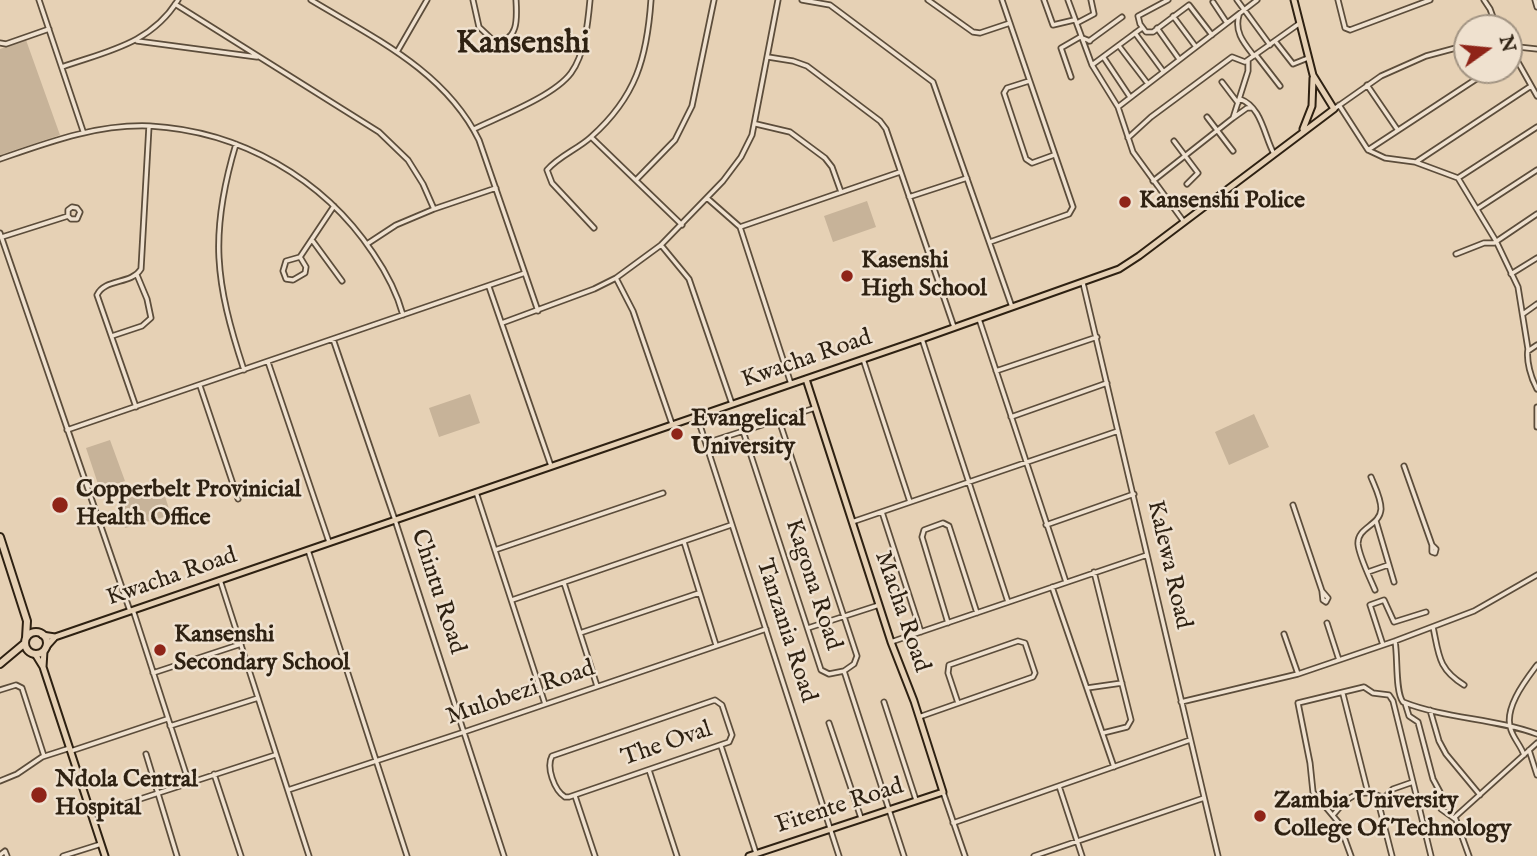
<!DOCTYPE html>
<html>
<head>
<meta charset="utf-8">
<style>
  body { margin:0 }
  #map { position:relative; width:1537px; height:856px; overflow:hidden; background:#e6d1b5; font-family:"IM FELL English",serif }
  canvas { display:block }
  .north { position:absolute; left:1453px; top:14px; width:70px; height:70px; box-sizing:border-box; background:#efe1cf; border:2px solid #a29483; border-radius:50%; rotate:75deg; font-size:19px; font-weight:700; line-height:28px; text-align:center; color:#2e2112 }
  .north::after { content:''; display:block; margin:auto; width:24px; height:32px; background:#8f2418; clip-path:polygon(50% 0,100% 100%,50% 72%,0 100%) }
</style>
</head>
<body>
<div id="map">
<canvas width="1537" height="856"></canvas>
<div class="north">N</div>
</div>
<script>
const c = document.querySelector('canvas').getContext('2d');
c.lineJoin = 'round';
function paint(path, color) { c.fillStyle = color; c.fill(path, 'evenodd'); }
function stroke(path, color, width, dash) { c.strokeStyle = color; c.lineWidth = width; c.lineCap = dash ? 'butt' : 'round'; c.setLineDash(dash || []); c.stroke(path); }
function label(font, color, halo, rows, align = 'center') {
  c.font = font + ' "IM FELL English",serif'; c.lineWidth = 5; c.setLineDash([]); c.textBaseline = 'middle'; c.strokeStyle = halo; c.fillStyle = color; for (const [text, x, y, turn = 0] of rows) {
    c.save(); c.translate(x, y); c.rotate((+turn || 0) * Math.PI / 180); c.textAlign = isNaN(turn) ? turn : align; if (halo) c.strokeText(text, 0, 0); c.fillText(text, 0, 0); c.restore();
  }
}
paint(new Path2D(`
  M26 40 60 135 0 155V49Z
  M867 201 876 227 833 242 824 216Z
  M470 394 480 423 439 437 429 408Z
  M1254 414 1269 447 1229 465 1215 432Z
  M110 440 125 481 100 490 86 448Z
  M162 487 171 515 125 528 117 500Z`), '#c7b399');
const minor = new Path2D(`
  M39 0 83 131
  M311 0C374 38 445 71 479 140L538 311
  M473 0 479 27 495 42C519 41 517 18 516 0
  M802 0 830 5 933 82 1012 307
  M928 0 973 32 980 33 1010 23
  M1044 0 1053 25 1074 20
  M1068 0 1092 65 1118 107 1133 152 1184 222
  M1168 0 1138 16 1140 24 1146 32H1153L1189 5 1212 35
  M1237 0 1270 45
  M1338 0 1345 28 1350 30 1430 0
  M1484 0 1490 9 1497 28
  M1535 0 1537 7
  M1213 2 1227 23
  M175 4 379 132 408 160 423 184 434 209
  M1239 15C1234 32 1244 43 1254 56
  M1173 16 1196 47
  M1077 23 1094 14 1091 0
  M1157 28 1179 59
  M1135 33 1163 71
  M137 41 257 57
  M1089 41 1122 17
  M1275 41 1293 64 1308 58
  M0 43 6 44 49 29
  M1119 46 1148 84
  M1509 46 1537 49
  M1512 47 1514 55 1537 96
  M397 52 427 0
  M1256 55 1280 86
  M768 57 793 61 807 66 880 121 886 129 954 327
  M1104 58 1130 97
  M1092 65 1142 28
  M62 67C107 51 151 44 178 0
  M1071 77 1061 48 1080 37 1090 41
  M1029 81 1007 88 1004 93 1026 159 1032 163 1054 155
  M1222 82 1238 103
  M1367 85 1397 129
  M1240 99C1262 107 1264 136 1274 154
  M1339 105 1368 150 1490 70
  M1118 107 1257 0
  M1334 109 1381 76 1426 56 1467 45
  M1207 117 1233 151
  M1233 118 1247 108H1252
  M756 124 790 132 825 158 832 167 841 192
  M474 129C501 116 554 96 571 73 585 54 588 22 590 0
  M591 137 682 225
  M1128 138 1151 117 1232 57 1245 62 1300 23
  M1174 141 1198 173 1187 184
  M236 144C209 234 215 282 244 370
  M1368 150 1385 158 1415 162 1458 178 1496 241 1518 287 1528 349C1526 361 1531 378 1537 389
  M0 159C49 142 97 124 150 126 240 131 323 178 373 253 386 272 397 293 403 315
  M1416 162 1531 86
  M1458 178 1537 127
  M636 180 675 140 692 106 714 0
  M1153 181 1233 118 1248 71V61
  M909 197 967 178
  M707 198 740 227 791 384
  M1477 209 1537 170
  M740 227 900 172
  M594 228 552 183 547 170C559 156 578 149 591 137 636 97 647 58 651 0
  M0 233 130 611
  M2 237 68 216 71 219H77L80 212 77 208 72 207 68 210V216
  M312 240 342 281
  M990 242 1069 214 1073 207 1002 0
  M367 244 396 225 434 209 496 188
  M661 245 689 279 732 404
  M1456 254 1484 243H1494L1537 214
  M300 257 306 267 305 273 293 280 286 279 283 271 286 261 300 257 334 206
  M1511 274 1537 258
  M616 278 633 311 672 424
  M1083 283 1218 856
  M489 287 551 466
  M1523 314 1537 304
  M979 319 1066 582
  M502 323 594 289 616 278 661 245 723 181 741 157 752 135 778 0
  M112 336 142 326 151 318 147 299 137 275
  M333 339 395 520 504 856
  M922 339 1008 602
  M1528 351 1537 345
  M863 359 910 502
  M268 362 329 542
  M996 371 1097 337
  M200 386 238 499
  M136 407 97 295C105 278 131 285 141 269L149 126
  M1537 407V427
  M697 416 839 856
  M1011 417 1107 383
  M67 430 525 273
  M743 431 821 670 829 674 844 671 854 664 857 656 779 420
  M706 443 815 408
  M1404 466 1432 545 1436 549 1435 553 1432 552V545
  M1371 477C1375 487 1381 498 1381 509 1380 526 1357 527 1358 544 1359 556 1370 578 1375 590
  M476 492 545 704
  M1293 505 1322 591 1328 598 1326 602 1323 600 1322 591
  M882 512 921 632
  M1376 521 1394 582
  M852 522 1118 431
  M1046 525 1134 494
  M684 542 716 645
  M308 550 407 856
  M495 550 663 493
  M1094 572 1131 720 1127 727 1103 733
  M1368 572 1388 565
  M220 580 309 856
  M564 583 597 686
  M1052 587 1114 767
  M512 600 731 525
  M133 610 189 783
  M948 623 922 537 924 530 943 523 949 526 977 613
  M1327 623 1339 660
  M1433 627C1439 655 1438 669 1464 685
  M808 628 879 605
  M580 633 699 593
  M1284 634 1298 674
  M1395 641C1398 657 1395 692 1403 702 1446 719 1494 718 1537 734
  M891 642 1147 555
  M1383 645 1370 605 1384 600 1394 622 1426 612
  M844 671 904 856
  M153 673 241 644
  M1087 688 1122 683
  M0 690 16 685 22 688 44 756
  M1343 694 1368 793
  M715 700 722 705 732 735 729 742 569 797H565C554 790 546 767 552 756Z
  M884 702 916 800
  M1181 702 1298 674 1395 641 1474 611 1537 575
  M1405 703 1409 716 1418 722 1433 779 1440 792 1441 809 1455 819
  M1430 710 1439 741 1446 754 1480 795
  M919 717 1033 677 1035 673 1025 643 1018 641 949 665 948 673 958 703
  M829 723 861 818
  M170 726 258 698
  M721 746 756 853
  M1529 750 1537 775
  M71 751 167 719
  M146 754 177 856
  M1524 755C1521 746 1514 739 1511 730 1503 709 1525 681 1537 665
  M649 770 677 856
  M214 774 241 856
  M0 781 17 774 42 757 70 748
  M1413 782 1431 856
  M1059 786 1082 856
  M288 790 464 732 766 629
  M943 792 965 856
  M575 796 595 856
  M1377 797 1392 856
  M1334 814C1343 803 1352 792 1368 793 1374 793 1378 797 1385 797L1393 789 1413 782 1393 701 1389 695 1373 693 1364 687 1298 703 1310 763 1313 792 1339 823 1351 856
  M91 815 275 755
  M953 823 1190 740
  M0 855 5 851 7 856
  M63 856 101 844
  M1034 856 1204 798
  M1469 856 1455 817 1537 743`);
const major = new Path2D(`
  M1303 129 1312 106 1313 78
  M42 635 55 637
  M46 647 55 637 922 339 1119 269 1139 256 1334 109 1313 75 1294 0
  M35 654 43 667 105 856
  M43 667 44 651
  M749 856 943 792 914 701 891 642 806 379`);
const highway = new Path2D(`
  M0 537 27 621 26 638
  M25 643a11 11 0 1 1 22 0a11 11 0 1 1-22 0Z
  M0 664 25 643`);
stroke(minor, '#5c4d3b', 7);
stroke(major, '#2e2112', 9);
stroke(highway, '#2e2112', 10);
stroke(minor, '#efe1cf', 3.5);
stroke(major, '#e6d1b5', 5);
stroke(highway, '#e6d1b5', 6);
for (const [x, y, r, color] of [
  [1125,202,7,"#8f2418"],
  [847,276,7,"#8f2418"],
  [677,434,7,"#8f2418"],
  [60,505,9,"#8f2418"],
  [160,650,7,"#8f2418"],
  [39,795,9,"#8f2418"],
  [1260,816,7,"#8f2418"]
]) { const dot = new Path2D(); dot.arc(x, y, r, 0, 2 * Math.PI); c.fillStyle = color; c.fill(dot); stroke(dot, '#efe1cf', 2.5); }
label('bold 24px', '#2e2112', '#efe1cf', [
  ["Kansenshi Police",1139,202],
  ["Kasenshi",861,262],
  ["High School",861,290],
  ["Evangelical",691,420],
  ["University",691,448],
  ["Copperbelt Provinicial",76,491],
  ["Health Office",76,519],
  ["Kansenshi",174,636],
  ["Secondary School",174,664],
  ["Ndola Central",55,781],
  ["Hospital",55,809],
  ["Zambia University",1274,802],
  ["College Of Technology",1274,830]
], 'left');
label('24px', '#2e2112', '#efe1cf', [
  ["Kwacha Road",807,360,-19],
  ["Kalewa Road",1168,565,77],
  ["Kwacha Road",172,578,-19],
  ["Kagona Road",812,585,72],
  ["Chintu Road",437,592,72],
  ["Macha Road",901,612,71],
  ["Tanzania Road",785,631,72],
  ["Mulobezi Road",521,694,-19],
  ["The Oval",667,745,-19],
  ["Fitente Road",840,807,-18]
]);
label('bold 32px', '#2e2112', '#efe1cf', [
  ["Kansenshi",523,45]
]);
</script>
</body>
</html>
